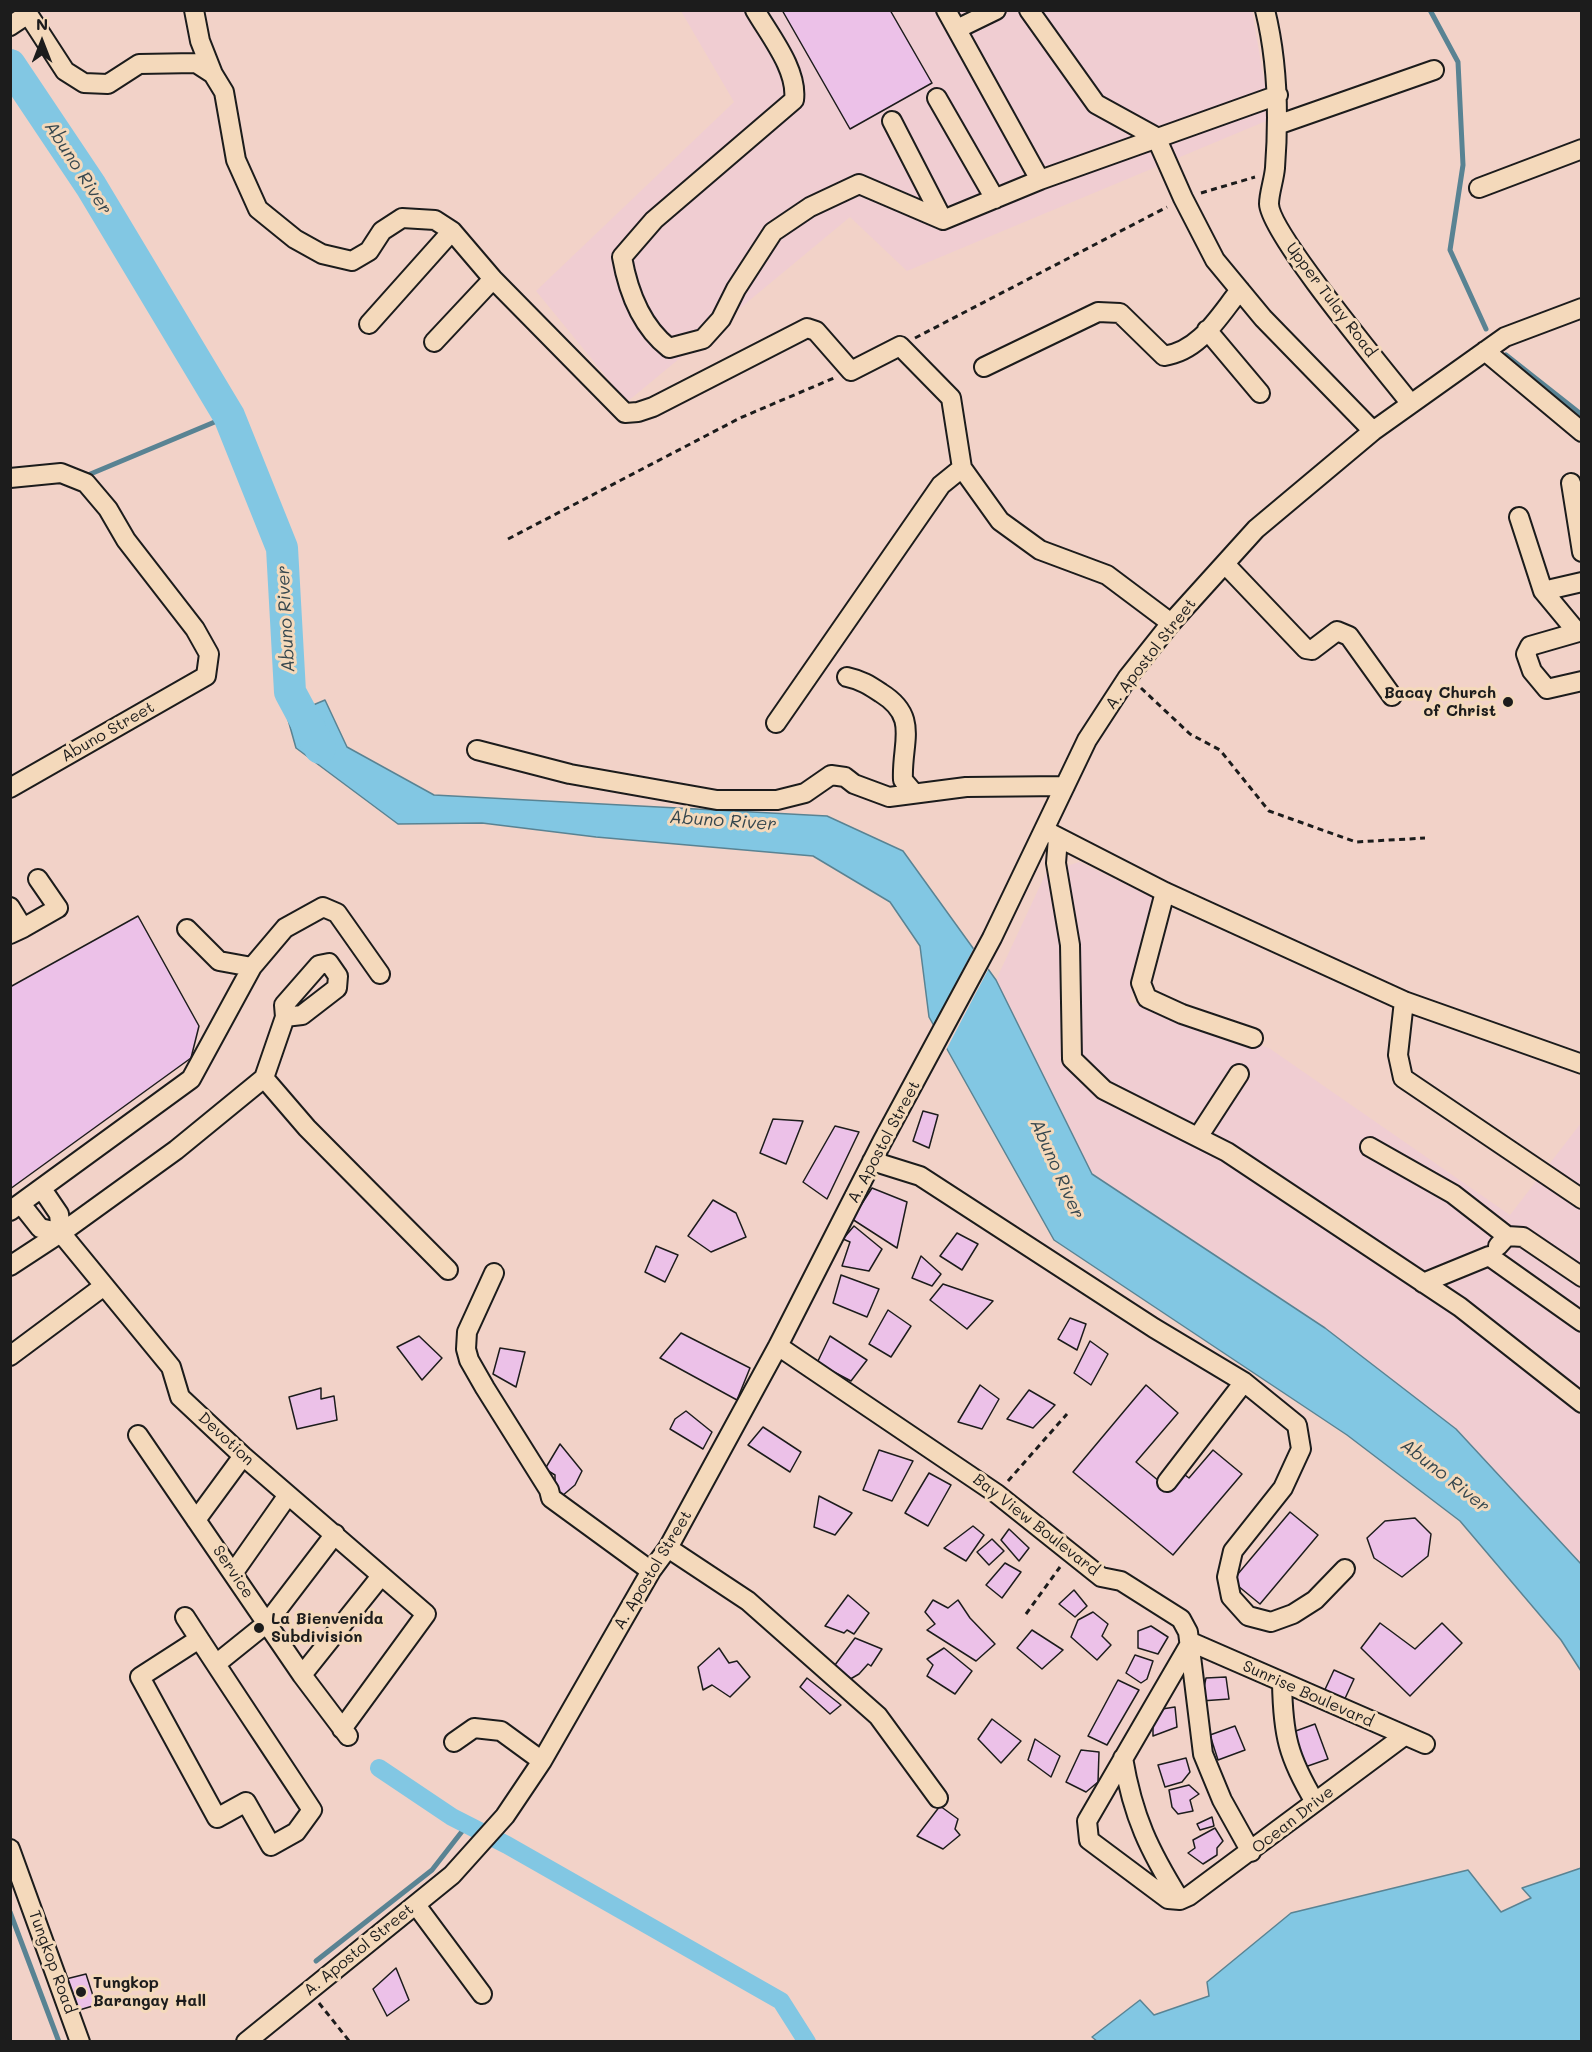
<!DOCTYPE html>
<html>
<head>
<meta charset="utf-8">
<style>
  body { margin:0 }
  #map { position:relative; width:1592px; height:2052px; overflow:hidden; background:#f2d2c8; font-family:Mali,sans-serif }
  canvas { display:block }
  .frame { position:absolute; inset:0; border:12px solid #1c1c1c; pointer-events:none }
  .north { position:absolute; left:12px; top:12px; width:60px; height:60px; -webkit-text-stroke:4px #f4d9bb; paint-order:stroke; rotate:0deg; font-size:16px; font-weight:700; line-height:24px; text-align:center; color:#1c1c1c }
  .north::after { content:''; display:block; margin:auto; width:21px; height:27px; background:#1c1c1c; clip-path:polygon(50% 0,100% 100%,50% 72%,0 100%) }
</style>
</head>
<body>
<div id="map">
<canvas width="1592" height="2052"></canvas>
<div class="frame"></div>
<div class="north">N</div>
</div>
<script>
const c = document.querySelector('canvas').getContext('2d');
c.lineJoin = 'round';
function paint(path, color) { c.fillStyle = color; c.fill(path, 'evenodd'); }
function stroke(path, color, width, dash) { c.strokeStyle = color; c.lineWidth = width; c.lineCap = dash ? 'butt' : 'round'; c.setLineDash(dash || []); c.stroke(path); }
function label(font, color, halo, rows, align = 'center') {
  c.font = font + ' Mali,sans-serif'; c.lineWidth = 6; c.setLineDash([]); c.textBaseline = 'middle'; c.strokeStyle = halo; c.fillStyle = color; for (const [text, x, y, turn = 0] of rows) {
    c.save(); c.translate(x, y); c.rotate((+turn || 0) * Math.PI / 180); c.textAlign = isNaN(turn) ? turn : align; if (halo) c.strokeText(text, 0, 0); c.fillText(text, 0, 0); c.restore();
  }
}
paint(new Path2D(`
  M681 11H1252L1271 119 907 271 850 217 627 402 536 291 734 102Z
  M1079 862 1157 899 1130 1002 1269 1048 1510 1215 1581 1123V1564L1456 1429 1325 1328 1092 1174 996 980 1046 873Z`), '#f0cdd2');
const water = new Path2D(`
  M325 700 347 747 434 795 827 816 903 851 996 980 1092 1174 1325 1328 1456 1429 1581 1564V1671L1561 1640 1460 1521 1347 1435 1054 1240 929 1017 920 946 890 902 813 856 596 837 482 823 398 824 296 748 287 716Z
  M1581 1868V2041L1098 2042 1092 2037 1140 2000 1154 2015 1209 1996 1207 1982 1291 1913 1468 1870 1501 1912 1531 1898 1522 1888Z`);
paint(water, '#82c7e3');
stroke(water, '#598393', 1.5);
paint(new Path2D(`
  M975 946 990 966 945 1052 932 1028Z`), '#f2d2c8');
stroke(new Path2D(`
  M1430 10 1458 62 1463 165 1450 250 1486 329
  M1506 355 1582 415
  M83 473 88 475 229 416
  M10 1912 59 2042
  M316 1961 432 1870 467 1825`), '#598393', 5);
stroke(new Path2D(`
  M379 1768 452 1817 507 1845 781 2001 807 2042`), '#82c7e3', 18);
stroke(new Path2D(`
  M10 65 91 186 229 416 282 548 290 692 320 748`), '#82c7e3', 32);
const building = new Path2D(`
  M782 10H890L932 83 850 129Z
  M138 916 199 1026 191 1058 10 1189V987Z
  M923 1111 938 1115 929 1148 913 1141Z
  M773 1119 803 1121 786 1164 760 1153Z
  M835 1126 859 1132 827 1199 803 1182Z
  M872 1188 907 1202 897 1248 852 1219Z
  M713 1200 736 1213 746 1237 711 1252 688 1236Z
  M854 1226 882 1249 869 1271 842 1266 850 1242 843 1239Z
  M957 1233 978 1244 962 1270 940 1256Z
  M656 1246 678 1255 665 1282 645 1272Z
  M921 1256 941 1274 932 1286 912 1278Z
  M841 1275 879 1289 867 1317 833 1303Z
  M943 1284 993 1301 967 1329 930 1300Z
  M888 1310 911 1326 891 1357 869 1344Z
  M1070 1318 1086 1324 1077 1350 1058 1339Z
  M681 1333 750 1368 737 1400 660 1358Z
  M419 1336 442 1358 422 1380 397 1347Z
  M830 1336 867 1360 851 1381 817 1363Z
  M1090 1341 1108 1354 1091 1385 1074 1373Z
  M500 1348 525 1352 516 1387 493 1374Z
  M980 1385 999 1399 982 1429 958 1422Z
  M1146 1385 1178 1413 1136 1462 1171 1491 1185 1475 1189 1478 1213 1450 1242 1474 1173 1555 1073 1472Z
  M321 1388V1399L334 1396 337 1420 297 1429 289 1397Z
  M1029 1390 1055 1405 1033 1428 1007 1419Z
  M686 1411 712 1432 703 1449 670 1429 675 1419Z
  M763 1427 801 1452 790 1472 748 1445Z
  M560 1444 582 1471 575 1485 562 1496 555 1489V1475L545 1469Z
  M879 1450 913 1461 892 1501 863 1490Z
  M929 1473 951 1485 928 1526 905 1513Z
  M819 1496 852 1513 835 1535 814 1527Z
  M1290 1512 1318 1535 1260 1604 1232 1581Z
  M1415 1518 1431 1534 1428 1556 1402 1577 1374 1558 1367 1538 1385 1521Z
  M973 1526 984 1535 966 1561 944 1548Z
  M1009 1529 1029 1548 1019 1561 1001 1540Z
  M992 1539 1004 1551 989 1565 977 1552Z
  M1005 1563 1021 1572 1002 1598 986 1585Z
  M1074 1590 1087 1606 1075 1617 1059 1604Z
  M848 1595 869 1613 854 1634 847 1630 844 1633 825 1626Z
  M933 1600 948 1608 958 1600 970 1618 995 1644 976 1661 927 1630 935 1624 925 1612Z
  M1093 1612 1108 1624 1102 1636 1111 1645 1097 1660 1071 1637 1078 1620Z
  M1380 1623 1415 1649 1442 1623 1462 1643 1410 1696 1361 1648Z
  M1151 1626 1168 1637 1158 1654 1138 1648V1631Z
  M1032 1630 1063 1650 1042 1669 1017 1648Z
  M855 1638 882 1649 871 1666 868 1664 859 1674 847 1681 832 1669Z
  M719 1648 729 1663 737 1661 750 1677 730 1697 712 1685 703 1690 698 1667Z
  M944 1648 972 1671 955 1694 927 1676 933 1665 927 1659Z
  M1135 1655 1153 1661 1147 1679 1141 1683 1126 1673Z
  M1334 1670 1354 1679 1342 1705 1322 1696Z
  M1226 1677 1229 1699 1201 1701 1206 1678Z
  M807 1678 841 1705 830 1714 800 1687Z
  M1118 1680 1139 1690 1107 1745 1088 1736Z
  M1175 1707 1177 1727 1153 1736V1719L1162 1709Z
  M992 1719 1021 1741 1001 1763 978 1739Z
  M1315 1724 1328 1759 1305 1767 1293 1732Z
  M1235 1726 1245 1750 1218 1760 1210 1735Z
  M1035 1739 1060 1756 1051 1777 1028 1760Z
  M1081 1750 1099 1752 1098 1782 1086 1792 1066 1782Z
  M1186 1758 1190 1772 1182 1782 1165 1787 1158 1765Z
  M1189 1785 1199 1794 1190 1800 1193 1811 1178 1814 1172 1807 1169 1790Z
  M940 1806 958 1819 955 1829 960 1835 943 1849 917 1836Z
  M1212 1817 1214 1826 1200 1830 1197 1824Z
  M1215 1828 1223 1841 1217 1848V1855L1203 1864 1188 1853 1195 1848 1193 1840Z
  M396 1968 409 2000 387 2016 373 1989Z
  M86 1974 96 2005 76 2011 66 1979Z`);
paint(building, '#ecc1e8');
stroke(building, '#1c1c1c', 1.5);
const minor = new Path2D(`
  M194 10 200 41 213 74 224 92 236 160 258 209 295 239 322 254 352 261 369 251 382 231 402 218 435 220 452 231 493 279 625 413 638 412 653 407 807 328 816 331 851 371 900 346 951 398 962 468 1000 521 1040 550 1107 575 1171 623
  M755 10C770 36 798 70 794 100L654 220 622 257C628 291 641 326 669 348L703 339 721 319 736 289 773 232 810 207 859 184 943 220 1040 180
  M946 10 1040 180 1278 95
  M1029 10 1096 104 1156 137 1183 198 1215 260 1263 318 1373 431
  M1265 10C1278 62 1279 115 1275 168 1274 180 1269 193 1269 204 1270 234 1386 372 1411 404
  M10 26 28 14 65 71 84 83 108 84 139 64 196 63 213 74
  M957 29 996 10
  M937 98 995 199
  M892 121 943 220
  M1277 125 1434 70
  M1479 188 1582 149
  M369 324 452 231
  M1207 330 1260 393
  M434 342 493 279
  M1485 351 1582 432
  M984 367 1098 312 1120 313 1164 356C1200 351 1219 316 1240 290
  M10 478 61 473 86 483 108 509 126 540 195 629 209 654 206 676 10 788
  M1571 483 1582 552
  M1519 517 1543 591 1577 632
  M1225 564 1306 649 1312 650 1337 631 1349 636 1392 696
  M1543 591 1582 582
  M1582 631 1530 646 1526 654 1532 671 1547 689 1582 681
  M847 677C861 680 869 685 881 693 920 717 901 743 903 780L914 793
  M776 723 941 485 962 468
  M477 750 570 774 717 800H777L805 793 831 775 845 777 854 784 889 797 966 787 1065 786
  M1050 833 1165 892 1404 1001 1582 1064
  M1058 838 1056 863 1070 945 1072 1059 1104 1090 1227 1152 1460 1307 1582 1403
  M1165 892 1141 983 1147 998 1182 1014 1253 1038
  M10 907 23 928 10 934
  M23 928 58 908 38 879
  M187 929 219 961 252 967
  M1404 1001 1398 1055 1403 1078 1582 1199
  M264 1078 307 1128 448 1270
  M1198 1137 1239 1074
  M1370 1147 1453 1194 1507 1236
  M872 1161 920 1176 1154 1328 1244 1382 1297 1425 1301 1449 1283 1488 1233 1551 1227 1577 1231 1597 1248 1616 1271 1622 1293 1614 1315 1600 1345 1569
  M21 1204 40 1228 61 1233 59 1214 42 1189
  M10 1211 191 1079 252 967 285 928 323 907 337 913 380 974
  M61 1233 171 1367 180 1397 243 1456 426 1614 342 1729
  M1498 1246 1507 1236 1523 1237 1582 1277
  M10 1266 68 1228 176 1150 264 1078 285 1017 284 1005 319 965 329 963 338 976 337 988 302 1015 285 1017
  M494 1273 467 1332 466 1349 469 1360 485 1388 549 1490 551 1498 651 1571
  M1423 1283 1489 1256 1582 1322
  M778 1346 997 1494 1101 1577 1121 1581 1181 1619 1188 1632 1203 1754 1222 1800 1251 1852
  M10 1356 104 1286
  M138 1435 302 1675 348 1736
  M1167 1482 1244 1382
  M196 1520 243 1456
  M668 1548 748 1601 878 1716 938 1798
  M234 1572 288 1495
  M185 1617C227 1682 270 1746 312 1810L296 1832 271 1846 246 1802 217 1818 140 1677 199 1639
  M1191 1642 1087 1821 1089 1840 1168 1899 1180 1900 1189 1896 1404 1736
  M1191 1642 1425 1744
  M216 1664 267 1623 335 1534
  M302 1675 381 1576
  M1282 1683C1283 1735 1288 1757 1315 1802
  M454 1742 474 1728 501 1731 542 1761
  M1123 1758C1133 1817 1149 1850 1180 1900
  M10 1849 80 2042
  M416 1905 482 1994
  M246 2042 452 1875 505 1816 542 1761 651 1571 668 1548 778 1346 882 1142 992 938 1087 740 1128 677 1171 623 1256 529 1373 431 1505 337 1582 308`);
stroke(minor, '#1c1c1c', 22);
stroke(new Path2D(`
  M1201 193 1255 177
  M915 338 1167 207
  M508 539 740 418 834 378
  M1141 688 1190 734 1220 750 1269 811 1356 842 1425 838
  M1008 1481 1067 1414
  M1026 1614 1060 1567
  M319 2003 350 2042`), '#1c1c1c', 3, [6, 4.5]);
stroke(minor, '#f4d9bb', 18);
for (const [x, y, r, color] of [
  [1508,702,6,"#1c1c1c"],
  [259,1628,6,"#1c1c1c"],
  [81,1992,6,"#1c1c1c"]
]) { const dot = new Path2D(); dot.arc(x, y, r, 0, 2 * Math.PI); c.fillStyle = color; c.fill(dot); stroke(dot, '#f4d9bb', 2); }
label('16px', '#1c1c1c', '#f4d9bb', [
  ["Upper Tulay Road",1331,300,53],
  ["A. Apostol Street",1151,654,-52],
  ["Abuno Street",108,732,-30],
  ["A. Apostol Street",884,1142,-62],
  ["Devotion",226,1439,43],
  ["Bay View Boulevard",1036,1525,38],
  ["A. Apostol Street",653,1570,-59],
  ["Service",233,1572,56],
  ["Sunrise Boulevard",1308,1694,24],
  ["Ocean Drive",1293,1820,-38],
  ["A. Apostol Street",359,1950,-39],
  ["Tungkop Road",52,1962,70]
]);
label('bold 16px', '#1c1c1c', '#f4d9bb', [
  ["Bacay Church",1496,693,"right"],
  ["of Christ",1496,711,"right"],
  ["La Bienvenida",271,1619],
  ["Subdivision",271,1637],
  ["Tungkop",93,1983],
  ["Barangay Hall",93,2001]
], 'left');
label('italic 18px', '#36474e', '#f4d9bb', [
  ["Abuno River",78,168,57],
  ["Abuno River",286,619,-93],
  ["Abuno River",723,821,4],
  ["Abuno River",1057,1169,66],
  ["Abuno River",1445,1476,38]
]);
</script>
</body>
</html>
